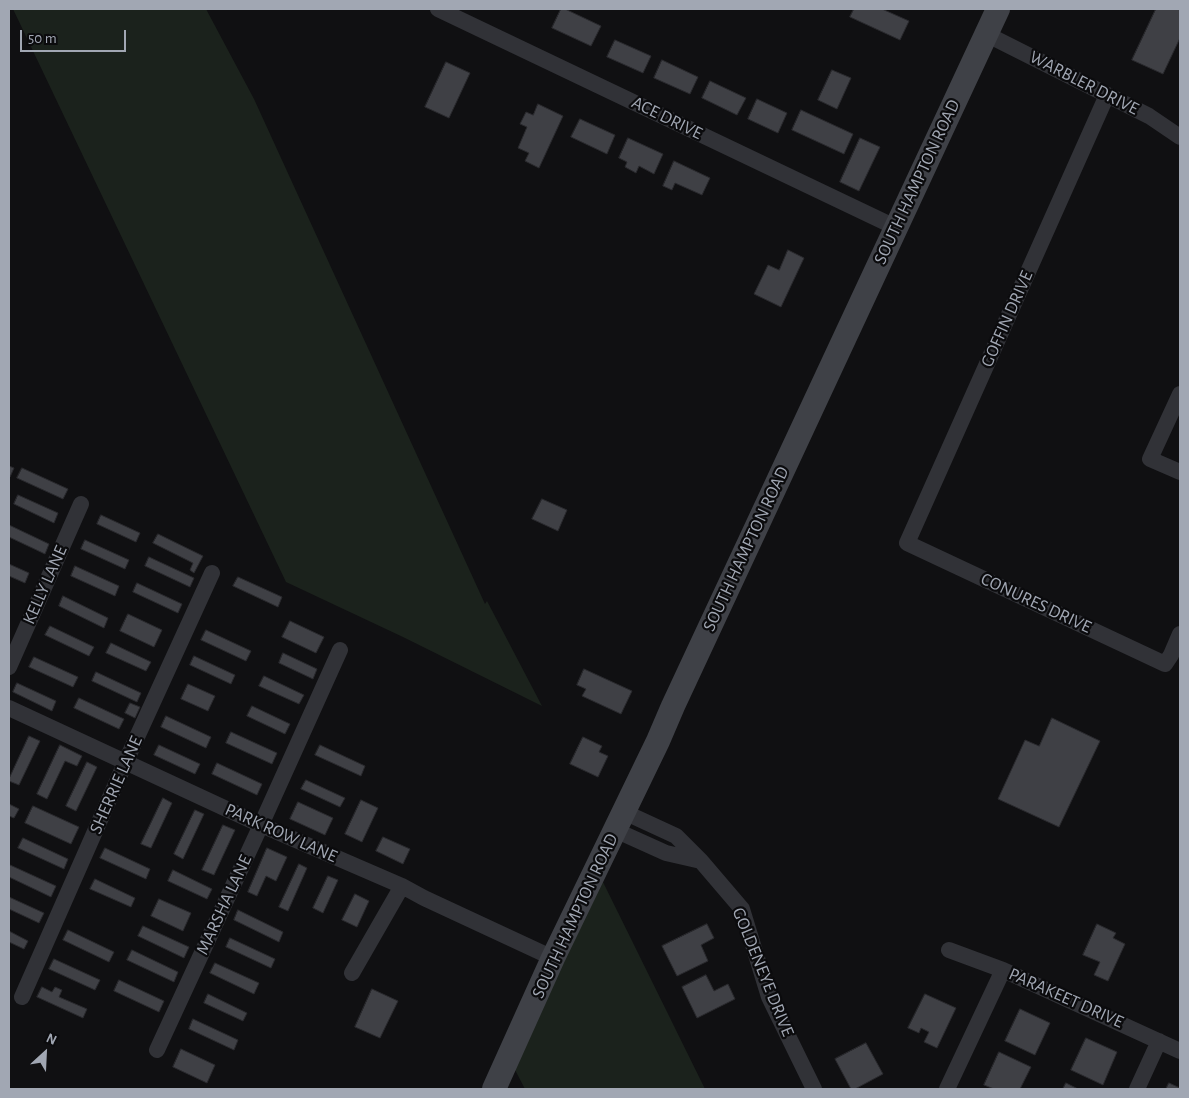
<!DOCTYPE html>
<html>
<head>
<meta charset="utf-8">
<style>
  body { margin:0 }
  #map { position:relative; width:1189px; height:1098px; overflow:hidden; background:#101012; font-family:"Alegreya Sans",sans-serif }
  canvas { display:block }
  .frame { position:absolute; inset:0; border:10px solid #a1a7b3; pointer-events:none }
  .north { position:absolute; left:20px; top:1028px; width:50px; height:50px; -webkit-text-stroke:4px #0b0b0d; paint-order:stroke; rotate:25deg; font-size:14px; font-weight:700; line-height:20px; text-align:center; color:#a1a7b3 }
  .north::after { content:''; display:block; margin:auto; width:18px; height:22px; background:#a1a7b3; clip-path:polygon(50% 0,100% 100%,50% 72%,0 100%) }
  .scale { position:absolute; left:20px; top:30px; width:106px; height:22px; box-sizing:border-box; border:2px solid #a1a7b3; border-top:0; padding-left:6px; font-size:15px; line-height:18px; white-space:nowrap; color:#a1a7b3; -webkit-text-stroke:4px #0b0b0d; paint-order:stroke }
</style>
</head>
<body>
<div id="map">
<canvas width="1189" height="1098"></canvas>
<div class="frame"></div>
<div class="north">N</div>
<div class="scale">50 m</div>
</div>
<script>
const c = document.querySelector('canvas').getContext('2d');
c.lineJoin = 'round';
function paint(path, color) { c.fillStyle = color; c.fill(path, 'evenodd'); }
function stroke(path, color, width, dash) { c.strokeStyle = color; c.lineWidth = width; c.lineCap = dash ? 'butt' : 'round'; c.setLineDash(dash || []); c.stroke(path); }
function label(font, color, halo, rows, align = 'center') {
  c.font = font + ' "Alegreya Sans",sans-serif'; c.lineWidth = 4.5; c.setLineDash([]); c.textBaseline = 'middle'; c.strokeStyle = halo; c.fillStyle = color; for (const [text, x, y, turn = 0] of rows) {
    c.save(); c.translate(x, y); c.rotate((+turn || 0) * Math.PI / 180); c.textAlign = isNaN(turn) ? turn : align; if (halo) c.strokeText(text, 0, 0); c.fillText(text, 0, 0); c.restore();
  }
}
paint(new Path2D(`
  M13 9H206L254 99 485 604 487 601 542 706 403 637 286 582Z
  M601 878 705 1089H525L513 1066Z`), '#1b221c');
const building = new Path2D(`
  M561 9H565L601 26 591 46 552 28Z
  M854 9H882L909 21 900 40 850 17Z
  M1156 9H1180V38L1163 74 1132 60Z
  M615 40 651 56 643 73 607 57Z
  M662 60 698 77 690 94 654 78Z
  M446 62 470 73 449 118 425 107Z
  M832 70 851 78 837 109 818 100Z
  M710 81 746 98 737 115 702 98Z
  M757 99 787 113 778 133 748 119Z
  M538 104 563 116 539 168 525 161 529 153 518 148 527 127 520 124 526 112 533 115Z
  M801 110 853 134 844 154 792 130Z
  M580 119 615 135 607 154 571 137Z
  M628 138 663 154 654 174 639 166 636 173 625 167 627 162 619 158Z
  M860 138 880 147 859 191 840 182Z
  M674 161 710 178 702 195 675 183 672 190 663 186Z
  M788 250 804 258 781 307 754 294 768 265 779 270Z
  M9 466 14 468 10 477H9Z
  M22 468 68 489 63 499 17 478Z
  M18 495 58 513 54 523 14 504Z
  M542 499 567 510 558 531 532 519Z
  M101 515 140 533 136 542 97 524Z
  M9 525 49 544 45 554 9 537Z
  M158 534 203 556 194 573 190 570 193 563 153 543Z
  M85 540 129 560 125 569 81 549Z
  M149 557 194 578 190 587 145 566Z
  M9 564 29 573 25 583 9 576Z
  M75 566 119 586 115 596 71 576Z
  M238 577 282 597 278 607 233 586Z
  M137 583 182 604 178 613 133 592Z
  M63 596 108 618 104 628 59 606Z
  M128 614 162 630 154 647 120 631Z
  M290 621 324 637 316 653 282 637Z
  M50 626 94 647 89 656 45 635Z
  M206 630 251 651 246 661 201 640Z
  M111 643 151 662 146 671 106 653Z
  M283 653 317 669 313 679 279 663Z
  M194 656 235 675 231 684 190 665Z
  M34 657 78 677 73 687 29 667Z
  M584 669 632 691 621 714 582 696 586 689 577 685Z
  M96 672 141 693 137 702 92 681Z
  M264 676 304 695 299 704 259 686Z
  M17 683 56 701 52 711 13 692Z
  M188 684 215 696 208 711 181 699Z
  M79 698 124 719 119 729 74 708Z
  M130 703 140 707 135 718 125 713Z
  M252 706 290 724 285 734 247 716Z
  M166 716 211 737 206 748 161 727Z
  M1052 718 1100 741 1059 827 998 799 1025 740 1039 746Z
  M231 732 277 753 272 764 226 743Z
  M29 736 40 741 19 785 9 781V779Z
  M583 737 602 746 599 752 608 756 598 777 570 764Z
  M60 745 82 756 77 766 65 761 47 799 37 794Z
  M159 745 200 764 195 774 154 755Z
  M320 745 365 766 361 776 315 755Z
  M87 762 97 767 76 811 66 806Z
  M217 763 262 784 257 795 212 774Z
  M306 780 345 798 340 807 301 789Z
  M163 798 172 803 151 848 141 844Z
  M361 800 378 808 362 842 345 834Z
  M298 802 333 818 325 835 290 819Z
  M9 804 19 809 14 818 9 816Z
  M33 806 79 827 71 844 25 823Z
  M195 810 204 814 183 859 174 854Z
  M223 825 235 830 214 875 202 870Z
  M383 837 410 849 403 864 376 851Z
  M23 838 68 859 64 869 18 848Z
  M105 848 150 869 146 879 100 858Z
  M267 848 287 857 276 881 266 876 257 896 248 892Z
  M299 864 307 868 288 911 279 907Z
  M10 865 56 886 51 897 9 877V868Z
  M173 870 212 889 207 899 168 881Z
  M328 876 338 880 323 913 313 908Z
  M95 879 135 898 131 907 90 889Z
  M355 894 369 901 357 927 342 920Z
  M9 897 44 913 39 923 9 909Z
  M159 899 191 913 183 931 151 916Z
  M238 910 283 932 279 942 234 920Z
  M707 924 714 938 701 945 708 961 677 976 662 946Z
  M1097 924 1116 933 1113 938 1125 944 1108 981 1094 975 1100 962 1083 955Z
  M143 926 189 947 184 958 138 936Z
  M68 930 114 952 109 962 63 940Z
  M9 931 28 941 24 949 9 942Z
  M230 938 275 959 271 968 226 947Z
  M132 950 178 972 174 982 127 960Z
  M54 959 100 980 95 990 49 969Z
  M215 963 259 983 254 994 210 973Z
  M706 975 714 991 728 984 735 999 697 1018 682 987Z
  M119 980 164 1001 159 1012 114 991Z
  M42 987 52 992 55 987 62 990 59 997 87 1009 83 1018 37 997Z
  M372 989 398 1001 380 1038 355 1027Z
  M208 994 247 1013 243 1021 204 1003Z
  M925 994 956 1008 937 1048 924 1042 929 1032 921 1028 919 1033 908 1028Z
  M1020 1009 1050 1023 1035 1055 1005 1041Z
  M193 1019 238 1040 234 1050 189 1029Z
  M1086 1038 1117 1052 1103 1085 1071 1070Z
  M866 1043 883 1074 855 1089H851L835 1059Z
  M181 1049 215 1065 207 1083 173 1067Z
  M999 1052 1031 1067 1020 1089H994L984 1085Z
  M1066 1083 1078 1089H1063Z
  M1169 1083 1180 1088V1089H1166Z`);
paint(building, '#3f4045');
stroke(building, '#2a2a2e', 1);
stroke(new Path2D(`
  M438 9 895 227
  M986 34 1149 116 1180 137
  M1107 95 907 543 1165 664 1171 655 1180 634
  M1180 394 1150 459 1180 472
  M9 667 81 504
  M9 708 261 825 402 886 424 898 553 958
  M624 812 676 836 701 861 742 909 769 997 814 1089
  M615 830 666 853 701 861
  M949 950 1003 970 1180 1051
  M352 973 402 886
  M22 997 126 761 212 573
  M157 1050 261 825 340 650
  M947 1089 1003 970
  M1137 1089 1159 1041`), '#313237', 16);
stroke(new Path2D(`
  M494 1089 553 958 658 741 673 706 998 9`), '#3f4147', 24);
label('18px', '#a1a7b3', '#0b0b0d', [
  ["WARBLER DRIVE",1084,83,27],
  ["ACE DRIVE",667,118,26],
  ["SOUTH HAMPTON ROAD",917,182,-65],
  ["GOFFIN DRIVE",1007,319,-66],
  ["SOUTH HAMPTON ROAD",746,549,-65],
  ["KELLY LANE",45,585,-66],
  ["CONURES DRIVE",1036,603,25],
  ["SHERRIE LANE",116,785,-66],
  ["PARK ROW LANE",281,833,24],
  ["MARSHA LANE",224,905,-65],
  ["SOUTH HAMPTON ROAD",575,916,-65],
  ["GOLDENEYE DRIVE",763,972,68],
  ["PARAKEET DRIVE",1066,998,24]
]);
</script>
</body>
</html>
